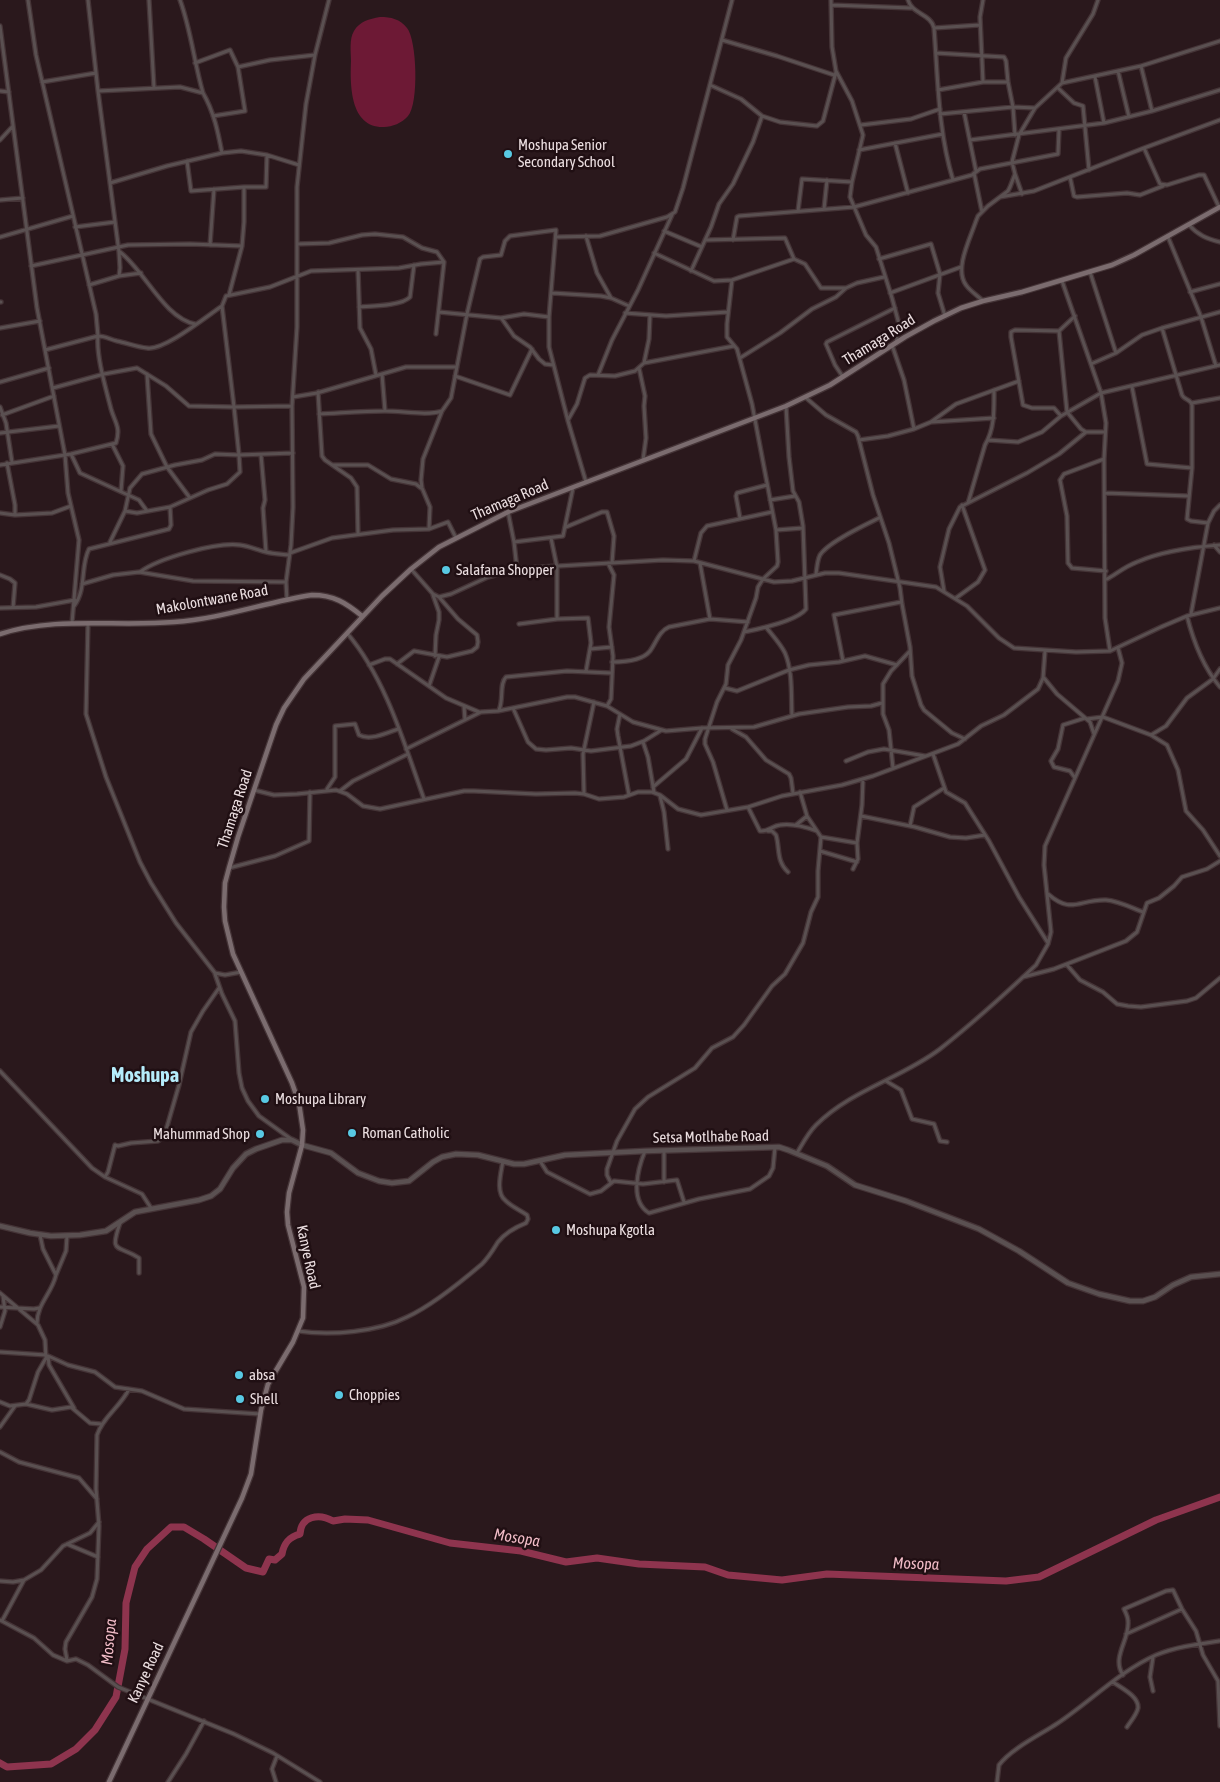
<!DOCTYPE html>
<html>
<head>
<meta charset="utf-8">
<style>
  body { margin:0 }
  canvas { display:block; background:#2a181c }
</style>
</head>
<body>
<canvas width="1220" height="1782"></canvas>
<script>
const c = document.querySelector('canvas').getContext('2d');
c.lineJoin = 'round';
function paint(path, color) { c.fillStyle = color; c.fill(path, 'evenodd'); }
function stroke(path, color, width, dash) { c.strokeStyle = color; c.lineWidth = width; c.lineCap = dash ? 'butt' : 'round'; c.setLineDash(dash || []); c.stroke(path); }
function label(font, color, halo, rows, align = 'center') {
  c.font = font + ' "Asap Condensed",sans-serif'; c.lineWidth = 5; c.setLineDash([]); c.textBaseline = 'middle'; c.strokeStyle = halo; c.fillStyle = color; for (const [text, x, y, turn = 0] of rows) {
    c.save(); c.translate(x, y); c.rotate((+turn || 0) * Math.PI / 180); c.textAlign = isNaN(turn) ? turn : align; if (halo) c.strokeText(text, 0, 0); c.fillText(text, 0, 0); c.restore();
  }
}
paint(new Path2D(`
  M380 17C391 17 400 19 407 28 417 40 419 104 408 116 402 123 392 127 384 127 350 128 350 85 351 61 351 52 349 39 354 31 360 21 369 19 380 17Z`), '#6d1935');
stroke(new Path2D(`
  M0 1763 7 1767 51 1764 76 1749 95 1730 116 1697 125 1649 126 1603 135 1567 147 1549 171 1527H184L204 1539 246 1568 263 1572 269 1559 275 1560 282 1554C284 1543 289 1537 300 1534 301 1516 319 1513 333 1521L345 1519 368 1520 450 1543 521 1551 566 1562 597 1558 639 1564 705 1567 728 1575 782 1580 827 1574 1006 1581 1039 1577 1156 1520 1220 1497`), '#8e344e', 7);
const minor = new Path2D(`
  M28 0 36 55 96 314 98 336 45 350
  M88 0 98 91
  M149 0 154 88
  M180 0C191 30 194 62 203 93
  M831 0 832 47 836 71 852 101 863 135 852 182 850 197 866 235 876 247 892 298 899 324 896 343
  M908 0C912 14 931 14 934 28 938 79 938 131 953 180
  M983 0 980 17 983 82
  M831 5 911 8
  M0 26 37 308 65 455 68 493 79 540 72 623
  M934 28 980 25
  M722 40 777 56 834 75
  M936 53 1004 57 1006 61 1008 82 1013 107 1015 135
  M195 63 230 50 238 67
  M1141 66 1152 111
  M1118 71 1129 117
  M1095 77 1104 123
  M42 82 96 73
  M1062 83 1141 66 1220 41
  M710 85 741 99 762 116 780 122 817 126 823 121 836 72
  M1058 88 1074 103 1083 106 1089 170
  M938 90 983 82H1008
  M0 91 9 92
  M964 112 976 171
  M940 114 1013 107 1035 108
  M213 116 245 111 238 67 270 60 315 55
  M861 125 911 119 940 109
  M0 140 13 126
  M970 140 1104 123 1152 111 1220 90
  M895 143 908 193
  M1144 148 1220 120
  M859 150 943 134
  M187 161 191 191 244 187
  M974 173 982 212
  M1015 174 1022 194
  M1070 177 1074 196 1077 197 1127 193 1140 195 1163 186
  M110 183 167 166 222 153
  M1000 197 1034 191 1144 148 1160 184 1167 185 1199 175H1204L1219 207
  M0 200 23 198
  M824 209 827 180
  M798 211 802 179 852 182
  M1189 225C1198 235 1207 239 1220 242
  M75 227 115 222
  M664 231 702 247
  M586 236 597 273 611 298
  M0 237 73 216
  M556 237 600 236 667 217 675 212 683 188 732 0
  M1168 237 1201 317 1216 366
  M705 240 785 238 794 259 805 264 821 288H846
  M733 240 737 217 739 216 854 207 972 175 980 169 1058 154 1059 130
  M297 244 329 243 362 235 375 234 403 237 422 248 437 252 444 262 436 334
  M210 245 214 189
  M120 252C145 271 164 318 195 324
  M654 253 714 281 732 280 794 259
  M879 259 931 244 940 274 938 293 945 316
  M31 266 128 245 190 244 242 246 244 222V187H266L267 155 299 165
  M358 270 360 328 371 349 376 375
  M691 271 711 227 719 204 733 184 753 142 762 116
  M1090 272 1116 353
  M119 276 120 268 119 252 98 91 180 87 203 93C214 112 218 132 222 153L241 151 267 155
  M1062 281 1101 393 1106 423 1104 459 1105 618 1110 651
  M89 285 119 276 141 273
  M1190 292 1220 284
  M552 293 601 296 611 298 629 306
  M890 293 961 267
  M229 295 242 246
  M983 301C978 296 970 291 966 285 954 269 970 239 976 221L978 216 988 206 1008 191 1010 187 1015 174 1012 162 1019 135 1035 108 1062 83 1066 58 1093 14 1098 0
  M0 302H1
  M359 307C371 306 402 306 410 297L414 265
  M439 312 501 318 524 314 549 317
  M625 313 666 316 728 312
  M1075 316 1059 331 1067 412 1081 429 1086 432H1105
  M502 319 514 336 530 347 539 359 545 364 553 365
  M0 328 40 321
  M1162 328 1182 395C1184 400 1191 399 1192 405V468L1187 519 1191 521 1208 523
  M1059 331 1015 330 1011 332V337L1023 405 1032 408H1054L1061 416
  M892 345 904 380 914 429
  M740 358 780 333 812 309 836 297 846 288 857 283 884 277
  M644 363 649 339 650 315
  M1091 364 1116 353 1142 335 1162 328 1220 312
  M639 368 645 396 644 406 646 438 643 460
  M147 374 151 434 167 467 190 498
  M382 374 385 411
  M598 375 612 340 638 290 672 215
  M455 376 510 395 532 349
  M843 377 835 365 826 344 827 342 895 308
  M0 382 49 368
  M1132 387 1147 464 1192 468
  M53 388 104 374 137 368 166 386 189 406 234 407 239 455 215 454 202 460 175 465 142 474 130 488 125 511
  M318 392 322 456 325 460 351 478 357 487 358 533
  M293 397 317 393 406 367H457
  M805 397 826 415 856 432 858 436 873 495 889 543 900 588 902 604 910 647 912 676 921 705 924 710 952 733 965 739
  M1192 403 1220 398
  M292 406 234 407 222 306 226 296 270 287 311 271 399 268 421 264 444 262
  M0 407 6 423 12 462
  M319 414C341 413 363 411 385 411 403 411 427 416 442 411
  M2 415 54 396
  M568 420 577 404 585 378 590 375 615 376 635 371 644 363 734 346
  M931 422 994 418
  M0 433 59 426
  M859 440 888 436 914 429 931 422 956 404 1019 381
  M988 440 1018 442 1042 432 1061 416 1101 393 1220 365
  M112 444 123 466 121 491
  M71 454 80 473 139 500 147 511
  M261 455 265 500 263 508 266 552
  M1104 459 1064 474 1060 480 1067 516 1068 563 1072 568 1106 571
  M7 463 15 505V515
  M0 465 71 454 116 443C121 427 115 423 111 409 106 389 96 356 98 336 105 336 109 339 117 341 127 343 137 347 147 348 164 351 207 316 222 306
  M333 465H368L391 479 416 484 421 488
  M1105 493 1189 496
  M770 500 795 496
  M968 503 985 445C995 428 994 409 994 390
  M508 512 514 542 517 569
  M0 513 15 515 52 513 71 506
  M740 518 736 496 737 493 767 485
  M566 527 602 512H607L614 536 612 563
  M429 529 430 507 422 488 421 480 423 459 442 411 451 398 467 314 480 259 483 257 501 255 505 241 510 236 556 230 549 317V347L568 421 586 482
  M776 530 803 528
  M551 538 557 567V619
  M110 542 125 511 137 513 170 507 208 490 227 484 240 472 239 455 293 453
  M514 542 563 536 573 488
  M1214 545 1220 552
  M290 553 332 538 393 530 429 529 448 522 456 538
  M694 561 701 533 707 526 772 512
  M700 563 710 619
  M411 569 433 594 439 597 451 594 488 577 523 568 663 560 694 561 774 582 792 581 825 573H839L936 587 967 606 999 638 1014 648 1076 652 1110 651 1161 627 1187 616 1220 608
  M140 572C159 558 216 542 240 545 249 546 257 550 266 552 274 554 282 554 289 555
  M816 574C817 568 817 561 820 555 828 542 865 525 879 518
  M0 575 10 579 15 583 13 608
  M1107 579C1116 574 1126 566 1137 562 1162 551 1193 547 1220 545
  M82 584 113 575 139 572 193 581 286 582
  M944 591 940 567 949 529 960 507 1027 473 1059 454 1086 432
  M433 595 439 612V620L436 635 435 656
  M956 598 978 582 985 570 962 505
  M287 600 286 582 291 545 293 507 292 406 297 327V187L306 104 315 55 329 0
  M74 606C87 589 80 566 89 549L169 529 171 525 170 507
  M0 608 36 607 75 600
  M1191 614 1208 523 1214 511 1220 505
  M1187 616C1193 640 1204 668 1220 687
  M88 623 86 714 106 777 140 862 151 883 176 923 215 973 225 975 241 972
  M519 624 557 619 588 618 591 643 586 671
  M766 627C772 635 780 643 785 653 793 672 791 696 792 716
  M744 632C759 629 797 621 806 609L803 526 799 502 793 491 789 457 786 406
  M347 633C386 679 404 743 424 799
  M590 649 612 647
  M843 661 834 615 901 602
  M612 662C624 662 642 661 650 651 656 643 659 631 669 627L710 619 748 622
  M397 664 414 651 447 657 472 651 477 647 478 642 477 635 458 619 439 597
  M369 665 385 659H390L446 698 479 712
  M1044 678 1057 694 1090 722 1094 734
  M429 686 439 657
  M725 688 737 691 789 670 809 665 839 662 865 656 897 665
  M464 706 465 720
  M607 706 611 699 613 656 609 627 614 575 608 563
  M513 708 528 742 536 749 546 750 571 748 591 751 631 746 644 741 660 731
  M499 710C504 699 499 684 506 677L567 671 611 673
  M620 714 617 729 618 736 629 795
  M1087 719 1103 717 1151 735 1167 745 1178 770 1186 811 1203 830 1220 856
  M732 729 746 737 766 760 789 774 791 778 793 793
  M1151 735 1166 726 1187 698 1213 679 1220 669
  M643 742 648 757 654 792
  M406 749 481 712 498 711 567 697H575L607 706 633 722 666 731 702 728 754 727 799 714 848 707 871 706 882 703
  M933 754 946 792 965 803 989 841 1019 897 1048 943
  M846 761 868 752 884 749 925 756
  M893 768 889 730 883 714V684L891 671 910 651
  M1075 778 1070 771 1054 767 1051 761 1058 749 1063 725 1085 718
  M653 787 686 759 702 728
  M327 789 335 777V726L355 724 359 735C370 741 387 733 398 729
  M254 790 274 795 297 794 336 790 347 794 363 806 380 809 464 791H474L536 794 575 793 584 794 599 799 624 797 638 792H652L660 795 678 809 701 815 748 807 782 796 842 785 873 776 958 744 981 726 1004 715 1038 689 1043 678 1045 651
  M340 791 353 781 408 754
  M584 794 583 754 594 702
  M660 796 664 812 668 849
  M748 807 760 831C768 832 772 826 780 825 792 823 806 827 817 831
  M727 810 713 762 705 744V739L717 702 726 684 728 665 741 640 756 598 758 587 763 579 777 566 778 562 776 530 752 404 737 349 727 337V324L732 280
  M861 816 915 827 950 837 966 838 985 835
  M796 825 807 816
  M910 826 914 807 944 788
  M768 831H772L776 835C780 848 776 861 788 872
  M821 837 857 843
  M820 851 857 862
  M229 868 275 856 309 841 310 792
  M853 869 858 859 857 843 862 805 863 779
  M1048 894C1072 915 1079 899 1106 900 1119 901 1132 908 1143 912
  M1067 965 1080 980 1103 992 1117 1004 1128 1006 1141 1007 1187 1001 1196 998 1220 978
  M215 974 222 994 235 1021 239 1073 242 1088 248 1101 259 1116 291 1139
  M1023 977 1054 969 1126 941 1137 932 1147 903 1159 898 1174 886 1182 877 1207 869 1220 861
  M0 1071 92 1168 105 1177 142 1194 151 1208
  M886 1081 901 1090 912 1119 934 1124 940 1141 947 1142
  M645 1151C638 1168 629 1201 649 1213L699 1199 750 1189 769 1176 773 1168 775 1147
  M664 1151V1182
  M797 1153C803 1143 808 1133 816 1125 851 1090 902 1078 940 1049 973 1023 1005 994 1036 965L1048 944 1051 932 1044 865 1045 846 1118 681 1122 663 1118 648
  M540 1161 547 1172 590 1194 601 1191 614 1181 643 1184 677 1180 684 1202
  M105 1177 108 1172 115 1145 118 1146 131 1143 158 1141 164 1137 179 1085 191 1032 203 1011 219 988
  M611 1183 607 1175V1169L617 1141 635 1109 648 1097 695 1068 712 1048 733 1037 744 1025 772 986 785 974 803 943 811 912 818 897V871L821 837 807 816 800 792
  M120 1223C109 1255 118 1244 139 1258V1273
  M56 1275 66 1251 67 1236
  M0 1293 38 1325 45 1340 46 1358 38 1372 29 1400 26 1404
  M0 1307 34 1309 39 1308
  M37 1323C37 1304 52 1293 56 1275L43 1249 40 1235
  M0 1327 5 1311 3 1296
  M298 1331C330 1336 378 1332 407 1317 431 1306 462 1281 482 1264 489 1257 493 1250 498 1242 505 1233 516 1227 526 1223L528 1219 527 1215C520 1210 512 1207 506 1201 495 1193 501 1173 503 1161
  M0 1352 46 1355 68 1365 95 1372 115 1387 142 1391 184 1409 260 1414
  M48 1356 49 1365 74 1408
  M0 1402 10 1406 26 1404 52 1410 71 1407 90 1423 101 1424
  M0 1427 15 1406
  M0 1452 19 1462 79 1478 97 1499
  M67 1544 98 1557
  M0 1581 13 1582 24 1580
  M0 1620 34 1638 53 1655 67 1661 76 1659 88 1665 118 1687 234 1734 273 1753 320 1782
  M2 1621 24 1580 41 1570 63 1546 90 1533 99 1522
  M1126 1634 1182 1609
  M67 1660 65 1649 66 1642 92 1597 97 1579 99 1526 96 1489 97 1435C103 1417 121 1406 129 1389
  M1123 1675C1111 1657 1130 1640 1128 1621 1128 1617 1126 1613 1124 1609L1166 1591 1173 1590 1182 1609 1196 1631 1203 1655 1218 1681 1220 1726
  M1113 1682C1121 1688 1139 1696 1138 1708 1137 1714 1131 1721 1127 1727
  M1153 1691 1150 1677 1153 1657
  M168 1782 186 1754 204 1721
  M276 1782 272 1769 277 1756
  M997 1782 999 1765C1012 1748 1040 1735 1058 1723 1091 1701 1120 1671 1156 1655 1175 1647 1198 1644 1219 1641`);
const tertiary = new Path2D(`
  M0 1226 30 1233 51 1236 80 1235 106 1231 135 1212 199 1200 211 1196 220 1189 233 1168 246 1154 256 1149 282 1140H292L302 1145 331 1153 358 1173 379 1181 392 1183 409 1181 433 1162 442 1157 456 1154 478 1155 514 1164H524L565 1155 645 1151 779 1147 788 1150 827 1166 855 1185 906 1201 979 1229 1019 1251 1068 1283 1099 1294 1130 1301H1143L1155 1297 1173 1285 1191 1277 1220 1274`);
const secondary = new Path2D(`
  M0 634C56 616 116 627 174 622 221 619 266 602 312 595 334 595 346 603 362 616
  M109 1782 242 1498 251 1474 261 1410 268 1384 293 1342 303 1318 304 1287 288 1225 287 1212 289 1193 302 1145 303 1130 299 1103 292 1083 233 954 225 921 224 907 225 883 229 868 238 837 276 725 284 708 304 679 382 596 411 569 439 547 508 512 786 406 830 385 905 337 934 321 961 308 983 301 1022 292 1112 265 1134 255 1220 207`);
stroke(minor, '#453437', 5.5);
stroke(tertiary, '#453437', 7);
stroke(secondary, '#453437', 7);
stroke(minor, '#5a5051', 3);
stroke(tertiary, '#5a5051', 4.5);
stroke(secondary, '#7b6c6f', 4.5);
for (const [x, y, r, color] of [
  [508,154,5,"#58c9e3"],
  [446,570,5,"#58c9e3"],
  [265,1099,5,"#58c9e3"],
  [352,1133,5,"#58c9e3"],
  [260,1134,5,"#58c9e3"],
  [556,1230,5,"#58c9e3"],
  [239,1375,5,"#58c9e3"],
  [339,1395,5,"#58c9e3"],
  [240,1399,5,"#58c9e3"]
]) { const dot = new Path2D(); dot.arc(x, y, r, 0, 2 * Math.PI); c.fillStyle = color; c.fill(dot); stroke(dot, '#200f13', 2); }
label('15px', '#ebdee0', '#200f13', [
  ["Moshupa Senior",518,145],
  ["Secondary School",518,162],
  ["Salafana Shopper",456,570],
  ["Moshupa Library",275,1099],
  ["Roman Catholic",362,1133],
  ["Mahummad Shop",250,1134,"right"],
  ["Moshupa Kgotla",566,1230],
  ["absa",249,1375],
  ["Choppies",349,1395],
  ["Shell",250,1399]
], 'left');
label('15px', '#ebdee0', '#200f13', [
  ["Thamaga Road",879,340,-32],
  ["Thamaga Road",510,500,-23],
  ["Makolontwane Road",212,600,-10],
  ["Thamaga Road",235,809,-72],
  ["Setsa Motlhabe Road",711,1137,-1],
  ["Kanye Road",308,1257,78],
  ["Kanye Road",146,1673,-65]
]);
label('italic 16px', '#f2bdc8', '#200f13', [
  ["Mosopa",517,1538,9],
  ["Mosopa",916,1564,2],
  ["Mosopa",109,1642,-85]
]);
label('bold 20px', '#b5ecfb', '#200f13', [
  ["Moshupa",145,1076]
]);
</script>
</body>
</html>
